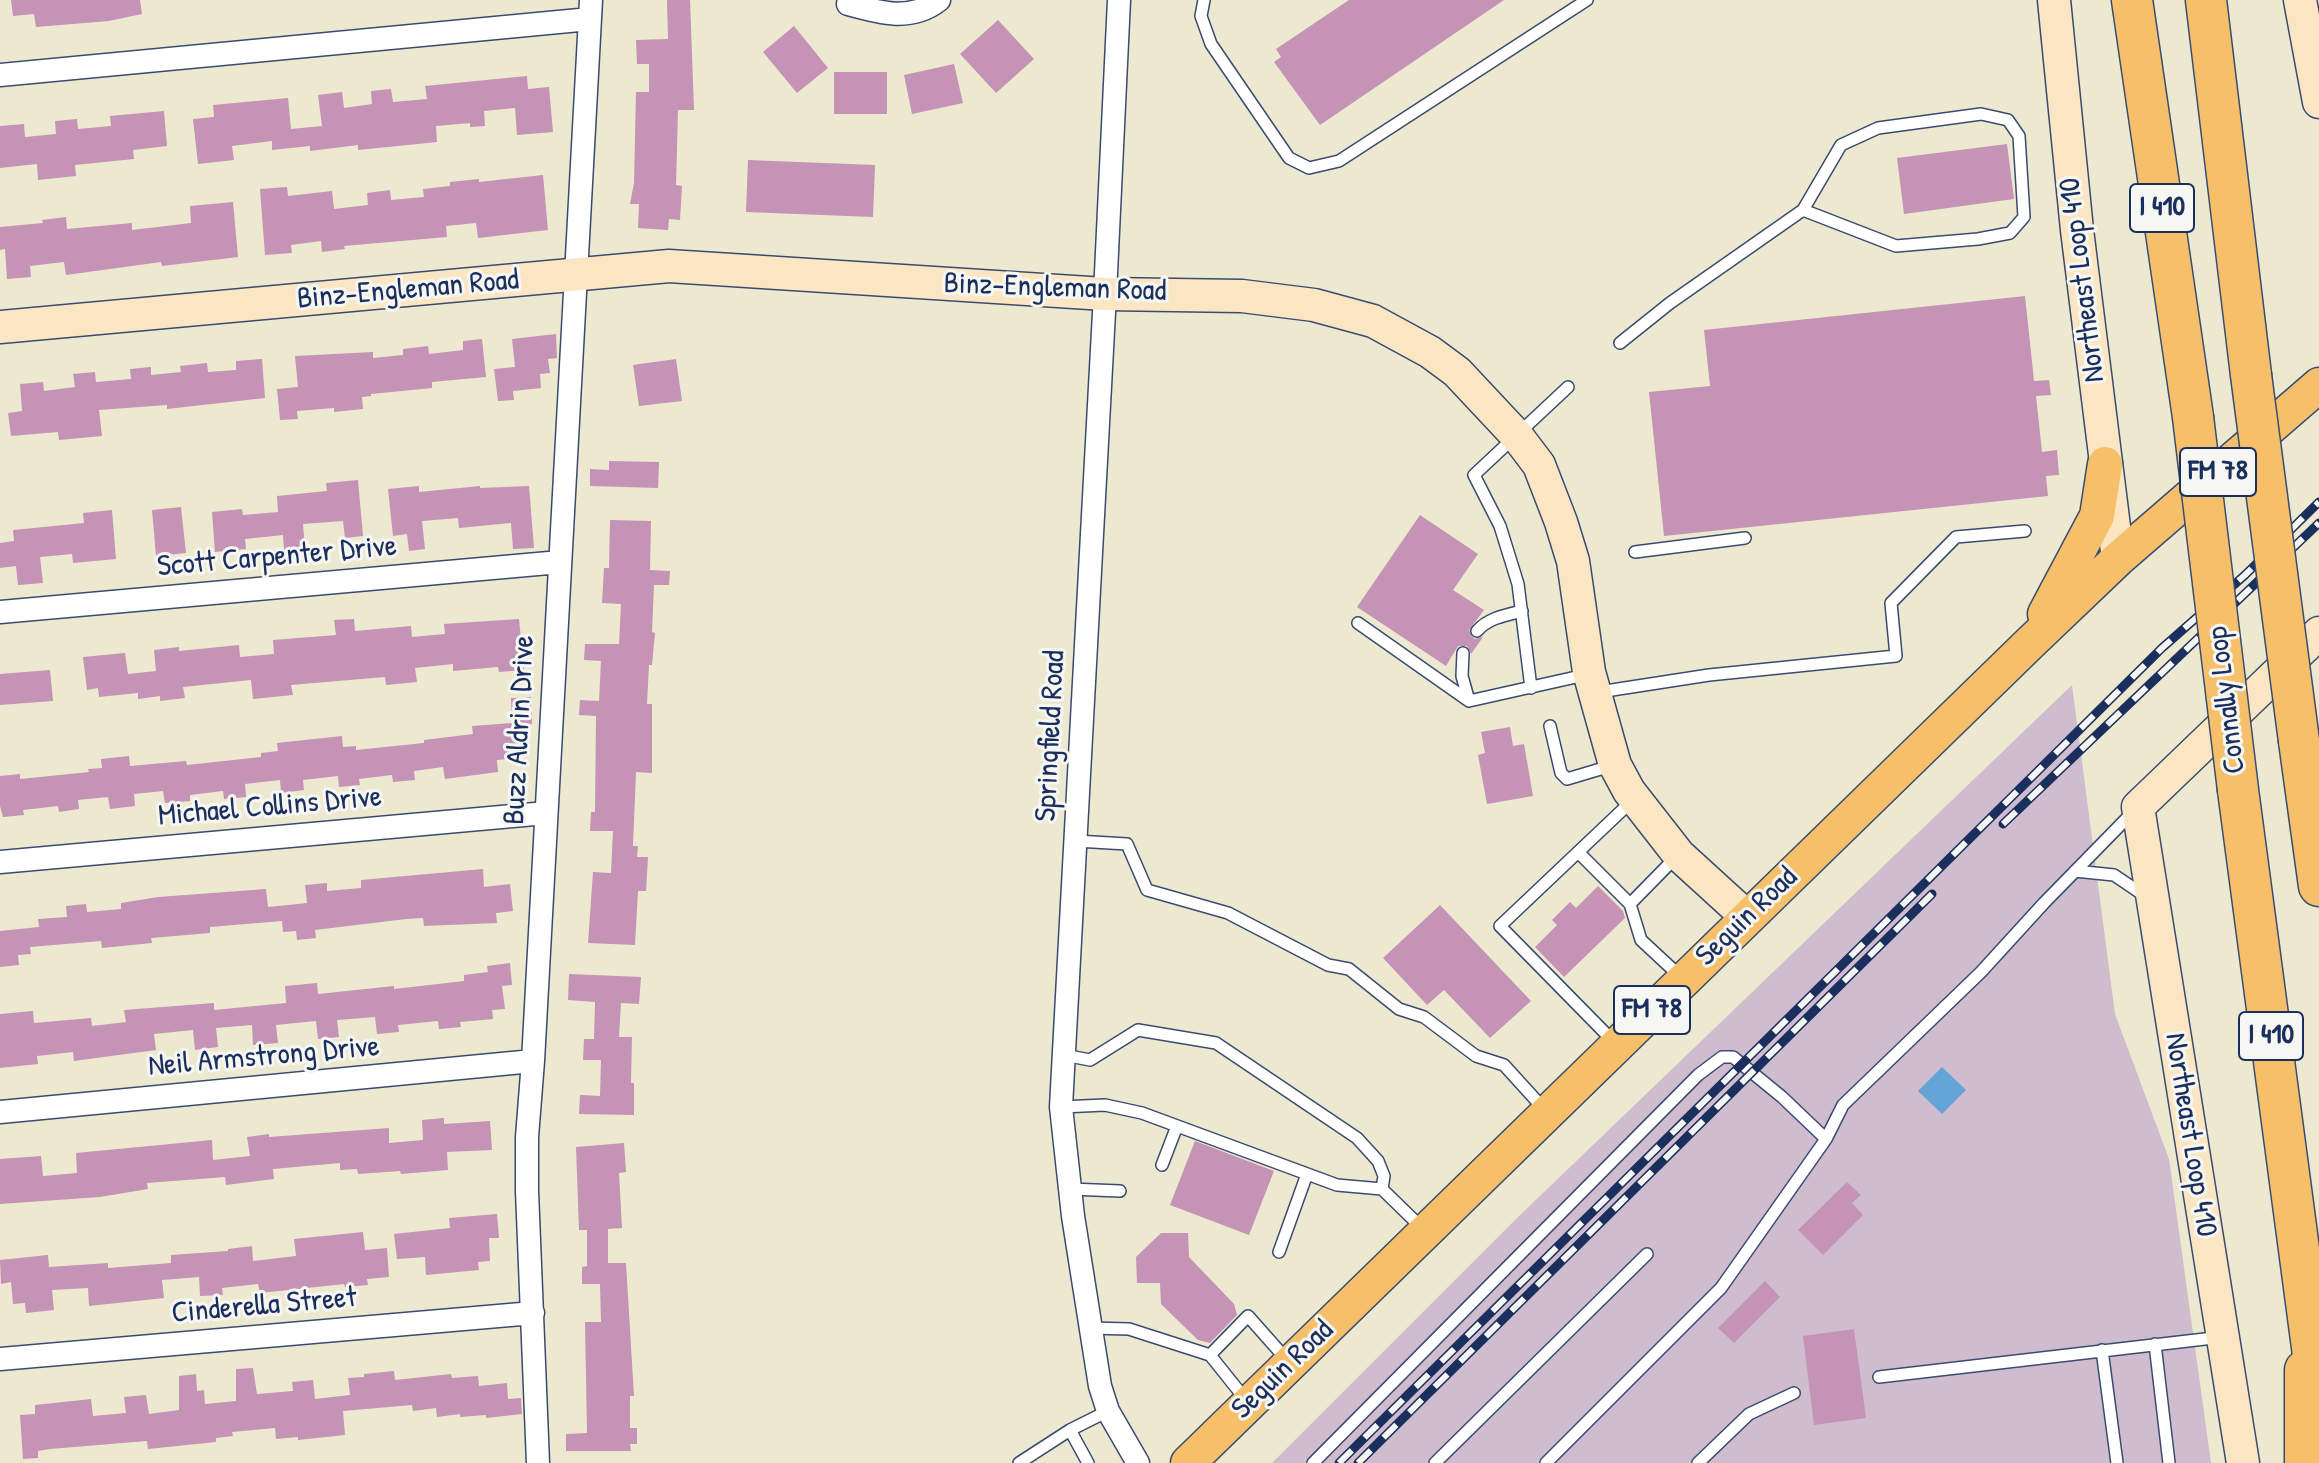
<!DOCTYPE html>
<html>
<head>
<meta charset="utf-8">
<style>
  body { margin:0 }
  canvas { display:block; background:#ede8d0 }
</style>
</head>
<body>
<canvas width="2319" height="1463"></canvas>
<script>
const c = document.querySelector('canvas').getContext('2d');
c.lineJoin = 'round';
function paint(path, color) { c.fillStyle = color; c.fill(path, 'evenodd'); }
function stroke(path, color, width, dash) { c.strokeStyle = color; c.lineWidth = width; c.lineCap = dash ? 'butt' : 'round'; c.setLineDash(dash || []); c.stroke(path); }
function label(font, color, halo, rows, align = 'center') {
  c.font = font + ' "Patrick Hand",sans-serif'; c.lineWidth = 6; c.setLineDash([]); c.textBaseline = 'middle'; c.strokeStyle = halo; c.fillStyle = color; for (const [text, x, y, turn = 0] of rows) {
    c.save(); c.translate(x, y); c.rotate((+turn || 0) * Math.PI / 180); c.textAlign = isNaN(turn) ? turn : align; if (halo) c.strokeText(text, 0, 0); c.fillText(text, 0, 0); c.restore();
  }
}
paint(new Path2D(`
  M2072 685 2115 1014 2169 1159 2211 1463H1272L1518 1217Z`), '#cfbdcf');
paint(new Path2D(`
  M1942 1067 1966 1090 1942 1114 1918 1091Z`), '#64a4d6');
paint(new Path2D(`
  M11 0H140L142 14 109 21 36 27 34 14 13 16Z
  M667 0H690L694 110H678L676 185 682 186 680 220 669 219 668 230 638 228 639 204H630L634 183 636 92H649V64H637L636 40 668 39Z
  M1349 0H1504L1320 125 1274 62 1281 57 1276 49Z
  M998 20 1034 59 996 93 960 54Z
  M794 26 828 68 797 93 763 52Z
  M954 64 963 103 912 114 904 75Z
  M834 72H887V114H834Z
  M527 76 528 89 549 87 553 132 517 135 515 108 484 111 485 126 470 127V123L436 126 437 142 358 150V145L310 151V146L272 150V141L232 146 234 160 198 164 193 119 214 117 213 105 288 98 291 129 322 126 318 95 342 92 344 108 372 104 371 91 391 89 393 102 427 99 425 86Z
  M164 111 167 146 133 150 134 159 75 165 76 176 38 180 37 164 0 168V126L24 124 25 137 56 134 55 121 77 119 78 129 111 126 110 116Z
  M2007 144 2014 199 1904 214 1897 158Z
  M748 160 875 165 873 217 746 212Z
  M543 175 548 230 478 238 476 223 446 226 447 237 344 246 345 249 322 252 321 241 291 245 292 253 265 255 260 189 287 187 288 196 332 191 334 209 368 205 367 193 390 190 391 200 424 197 423 189 450 186V182L479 179V182Z
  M233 202 238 257 162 266 161 262 66 275 64 262 30 266 31 277 7 279 5 249 0 250V227L43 223 42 220 66 217 67 229 132 223V230L191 223 190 206Z
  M2025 296 2034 381 2049 380 2051 395 2036 396 2042 452 2057 450 2059 475 2046 476 2048 496 1664 536 1649 392 1710 386 1704 330Z
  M556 334 557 358 548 359 550 373 540 374 541 388 513 391 514 400 498 401 494 369 515 367 512 339Z
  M482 339 486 377 432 382V388L371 394V396L362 397 363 409 334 412V408L297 411 298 419 280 420 277 389 298 387 295 356 373 352V358L403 355V349L428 346 429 354 463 350V341Z
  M262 359 265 398 167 409V405L99 410 102 436 59 440 58 432 11 436 8 413 22 411 20 384 43 382 44 391 75 387 73 374 95 372 96 382 131 379 130 369 151 367V375L181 372 180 366 207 363 208 372 236 370V361Z
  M676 359 682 401 639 406 633 365Z
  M609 461 659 462 658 488 590 486V469L609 470Z
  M358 480 363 536 345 538 343 521 303 524 306 561 285 563 283 535 245 539 246 549 215 552 212 512 242 509 243 515 278 512 277 496 327 491 326 483Z
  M419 486V492L480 486V488L529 486 534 548 513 549 511 523 459 528 458 518 422 521 425 549 409 551 407 534 393 536 388 489Z
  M181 507 186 553 156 556 152 510Z
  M112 510 116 559 73 563 72 554 40 557 43 583 18 585 16 566 0 568V543L14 541 13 530 84 523 83 513Z
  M1420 515 1478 554 1453 590 1484 610 1469 630 1474 639 1483 637 1471 654 1467 646H1458L1446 666 1357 607Z
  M610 520 651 521 650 570 670 571 669 585H654L652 632 655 633 652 665H649L647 704H652V773L636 772 633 846H638L637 857H648L646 891H638L635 945 588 943 593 872 611 873 613 831H590L591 812H595L596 716 579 715 580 700 599 701 601 661 584 660 585 644H619L621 604 602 603 604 568H609Z
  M354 619 355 631 411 626 412 637 445 634 444 624 519 619 524 670 499 672 498 667 453 671V664L415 668 417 682 386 685 385 677 291 685 293 695 253 699 251 680 183 687 185 698 160 701V696L138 699V693L99 697 98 688 87 690 83 657 125 653 128 674 156 671 154 650 179 647V651L239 645 240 657 274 654 273 640 336 635 334 620Z
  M50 670 53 701 0 705V674Z
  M531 697 532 724 518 725 521 758 497 760 498 772 445 779 443 767 414 771 415 780 393 782 392 775 359 779 360 785 339 787 338 776 303 780 304 790 281 793 280 780 245 784 246 797 224 799 223 791 190 795V801L165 803 163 791 134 794 135 806 110 809 108 797 78 800 79 809 59 812 58 806 23 810 24 815 3 817 0 806V776L20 774V779L89 772 88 769 102 768 101 759 129 756 130 766 186 761 187 765 261 757V753L278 751 277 743 342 736 343 747 356 746V750L424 743V740L473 734 472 726 512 723 511 698Z
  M1510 727 1513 746 1524 744 1533 796 1487 804 1478 755 1485 753 1481 732Z
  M483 869 484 887 510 884 513 911 496 913 497 923 424 926 423 918 406 919 315 930 316 938 297 940 296 931 283 932 282 921 210 927V933L151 938 152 943 102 948 101 941 30 947 31 954 18 955 19 965 0 967V931L39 927 38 919 67 917 66 906 86 904 87 912 121 909V903L158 897 266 889 268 907 307 903 305 885 327 883V891L361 888V880Z
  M1598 886 1623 911 1625 918 1564 977 1535 947 1557 925 1552 920 1570 902 1576 908Z
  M1440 905 1531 1001 1490 1038 1444 990 1427 1005 1383 958Z
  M510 963 512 985 502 986 505 1009 492 1010 493 1019 460 1022 461 1027 439 1029 438 1021 398 1025 399 1032 377 1034 375 1017 337 1020 339 1037 318 1039 316 1021 276 1025 278 1043 253 1045 252 1025 216 1028 218 1047 195 1050 193 1030 154 1034 156 1050 74 1061 73 1052 37 1056 38 1064 0 1068V1014L33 1011 34 1023 91 1018 92 1026 126 1022 124 1010 214 1003V1010L286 1003 285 986 317 983 318 994 394 986V989L464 981V975L488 972 487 966Z
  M569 974 641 977 639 1004 621 1003 619 1037H632L631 1083H634V1115L579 1114 580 1095 600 1096 601 1060H583L584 1039H594L595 1002 568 1000Z
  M444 1118V1124L490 1121 492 1150 447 1152 448 1170 401 1174 400 1171 358 1174 357 1169 340 1170V1163L273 1169 274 1179 226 1185 225 1177 147 1183 148 1189 100 1197 0 1204V1159L41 1156 43 1176 77 1173 76 1153 212 1140 213 1160 250 1156 247 1137 269 1134V1137L389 1128V1143L423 1140 422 1120Z
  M1195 1141 1274 1171 1249 1235 1170 1205Z
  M624 1143 626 1172 619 1173 622 1228 608 1229V1263H626L634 1396H630V1428H637V1444H630L631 1451H566V1434L587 1433 585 1322H601L600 1284H582V1267L587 1266V1230H579L576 1147Z
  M1847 1182 1861 1195 1852 1203 1863 1215 1823 1255 1798 1230Z
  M497 1214 499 1238H489L490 1261 478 1262 479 1270 426 1275 425 1257 397 1259 394 1234 450 1228 449 1218Z
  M363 1232 365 1250 387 1248 389 1277 367 1279 368 1285 345 1287 344 1284 260 1293 258 1284 222 1288 223 1295 200 1296 199 1277 162 1280 164 1298 89 1306 88 1288 52 1290 54 1310 26 1313 25 1303 13 1304 11 1282 1 1284 0 1260 48 1255 49 1267 108 1263V1268L171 1263V1255L228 1251V1249L252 1246 253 1261 296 1256 294 1239Z
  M1161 1233H1188L1189 1257 1234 1304 1237 1315 1210 1343 1198 1340 1161 1304 1160 1283H1137L1136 1257Z
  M1765 1281 1780 1297 1734 1343 1718 1328Z
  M1854 1329 1866 1418 1814 1425 1803 1336Z
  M253 1368 257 1394 293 1391 292 1382 313 1380 315 1399 350 1395 348 1378 364 1377V1374L394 1371 395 1380 451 1374 452 1378 478 1376 479 1386 507 1383 508 1399 521 1398 522 1414 486 1418V1415L460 1417V1414L437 1417 436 1408 413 1411 412 1405 343 1411 345 1435 298 1440V1437L276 1439 275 1428 232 1432 233 1436 216 1438V1442L148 1449 147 1441 50 1449 38 1451V1458L23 1459 20 1415 35 1414V1405L91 1399 93 1416 126 1413 124 1397 146 1395 149 1414 179 1410V1376L196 1374 197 1391 204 1390 205 1404 236 1401V1369Z`), '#c493b5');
const lane = new Path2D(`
  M1204 0 1201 16 1211 44 1289 158 1309 168 1339 161 1587 0
  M1620 343 1670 303 1803 210 1841 145 1878 128 1981 114 2008 120 2019 136 2024 217 2010 233 1978 239 1896 246 1803 210
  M1635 552 1745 538
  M1358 623 1469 701 1585 675
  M1477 631C1488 618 1506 615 1522 611
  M1463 653 1462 676 1469 701
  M1531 688 1518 584 1500 526 1474 475 1568 387
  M1599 692 1709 675 1896 656 1891 603 1956 537 2025 531
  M1550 726 1561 773 1567 779 1614 765
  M1076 841 1127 844 1147 890 1228 913 1328 965 1349 969 1399 1009 1424 1017 1476 1056 1504 1065 1544 1109
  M1578 852 1630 904
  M1678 855 1630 904 1641 940 1683 979
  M2075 871 2114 875 2148 898
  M1614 1042 1500 926 1634 799
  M1064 1055 1090 1060 1138 1030 1216 1043 1357 1138 1378 1161 1384 1176 1382 1189
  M1061 1107 1105 1105 1142 1113 1337 1185 1382 1189 1422 1228
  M1162 1165 1177 1126
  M1070 1189 1120 1191
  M1279 1252 1307 1174
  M1089 1328 1129 1329 1210 1355 1246 1400
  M2155 1344 2169 1463
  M2102 1350 2117 1463
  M1210 1355 1248 1316 1287 1360
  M1879 1377 2222 1337
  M1070 1430 1088 1463
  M1019 1463 1070 1430 1108 1411
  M1313 1463 1698 1075 1722 1057H1733L1782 1097 1826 1139
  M1435 1463 1647 1254
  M1546 1463 1721 1288 1826 1139 1843 1105 1981 972 2044 903 2132 813
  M1698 1463 1749 1414 1794 1393`);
const street = new Path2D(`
  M1119 0 1105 294 1061 1107 1073 1216 1100 1386 1108 1411 1138 1463
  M848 4C880 13 911 22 939 0
  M0 75 590 19
  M0 612 560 562
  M0 862 546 813
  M0 1112 533 1061
  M0 1359 533 1313
  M538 1463 527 1191V1137L533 1061 591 0`);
const secondary = new Path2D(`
  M2054 0 2077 230 2118 559
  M2300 0 2319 102
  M0 327 669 266 1105 294 1242 296 1314 305 1373 321 1430 352 1457 372 1517 436 1539 465 1561 522 1573 561 1589 672 1615 765 1629 791 1679 855 1747 917
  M2243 1463 2138 807 2319 633`);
const primary = new Path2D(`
  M2045 614 2097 516 2105 464
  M1188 1463 2030 643 2118 559 2319 385`);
const highway = new Path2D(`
  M2132 0 2193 417
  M2206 0 2251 375
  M2299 741 2319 886
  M2238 790 2319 1400
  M2305 1370V1463`);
stroke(lane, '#3a4b6f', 14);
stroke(street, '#3a4b6f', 25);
stroke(secondary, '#3a4b6f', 35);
stroke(primary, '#3a4b6f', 37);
stroke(highway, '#3a4b6f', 43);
stroke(lane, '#fff', 11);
stroke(street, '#fff', 22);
stroke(secondary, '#fbe6c4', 32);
stroke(primary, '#f6c06b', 34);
stroke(highway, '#f6c06b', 40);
const rail = new Path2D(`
  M2003 824 2319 523
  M1339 1463 2162 648 2245 575 2319 502
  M1358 1463 1932 894`);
stroke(rail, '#1b2f5e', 9);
stroke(rail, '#f6f6f2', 6, [18]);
const highwayBridge = new Path2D(`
  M2251 375 2299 741
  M2193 417 2238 790`);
stroke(highwayBridge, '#3a4b6f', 43, []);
stroke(highwayBridge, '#f6c06b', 40);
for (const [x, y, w] of [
  [2162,208,64],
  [2218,472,76],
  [1652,1010,76],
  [2271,1036,64]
]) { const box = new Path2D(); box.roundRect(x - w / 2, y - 24, w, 48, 6); c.fillStyle = '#f6f6f2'; c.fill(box); stroke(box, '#1b2f5e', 2); }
label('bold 28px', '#1b2f5e', null, [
  ["I 410",2162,208],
  ["FM 78",2218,472],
  ["FM 78",1652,1010],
  ["I 410",2271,1036]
]);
label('30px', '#1b2f5e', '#f6f6f2', [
  ["Northeast Loop 410",2083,280,-97],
  ["Binz-Engleman Road",1055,288,2],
  ["Binz-Engleman Road",408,290,-5],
  ["Scott Carpenter Drive",277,557,-5],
  ["Connally Loop",2227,700,-97],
  ["Buzz Aldrin Drive",520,730,-87],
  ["Springfield Road",1051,736,-87],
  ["Michael Collins Drive",270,807,-5],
  ["Seguin Road",1747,917,-44],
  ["Neil Armstrong Drive",264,1057,-5],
  ["Northeast Loop 410",2190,1135,81],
  ["Cinderella Street",264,1306,-5],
  ["Seguin Road",1283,1370,-44]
]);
</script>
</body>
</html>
